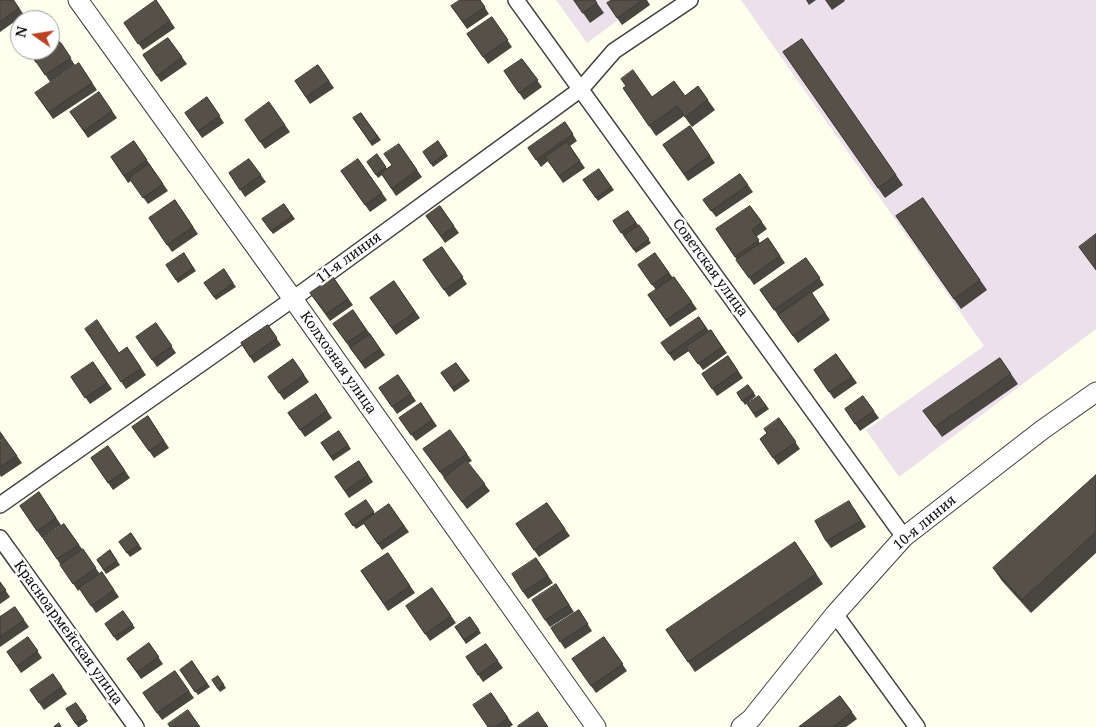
<!DOCTYPE html>
<html>
<head>
<meta charset="utf-8">
<style>
  body { margin:0 }
  #map { position:relative; width:1096px; height:727px; overflow:hidden; background:#feffec; font-family:"Noto Serif",serif }
  canvas { display:block }
  .north { position:absolute; left:10px; top:10px; width:50px; height:50px; box-sizing:border-box; background:#fff; border:1px solid #9e9e9e; border-radius:50%; rotate:283deg; font-size:14px; font-weight:700; line-height:20px; text-align:center; color:#0c0c0c }
  .north::after { content:''; display:block; margin:auto; width:18px; height:22px; background:#bd4224; clip-path:polygon(50% 0,100% 100%,50% 72%,0 100%) }
</style>
</head>
<body>
<div id="map">
<canvas width="1096" height="727"></canvas>
<div class="north">N</div>
</div>
<script>
const c = document.querySelector('canvas').getContext('2d');
c.lineJoin = 'round';
function paint(path, color) { c.fillStyle = color; c.fill(path, 'evenodd'); }
function stroke(path, color, width, dash) { c.strokeStyle = color; c.lineWidth = width; c.lineCap = dash ? 'butt' : 'round'; c.setLineDash(dash || []); c.stroke(path); }
function label(font, color, halo, rows, align = 'center') {
  c.font = font + ' "Noto Serif",serif'; c.lineWidth = 5; c.setLineDash([]); c.textBaseline = 'middle'; c.strokeStyle = halo; c.fillStyle = color; for (const [text, x, y, turn = 0] of rows) {
    c.save(); c.translate(x, y); c.rotate((+turn || 0) * Math.PI / 180); c.textAlign = isNaN(turn) ? turn : align; if (halo) c.strokeText(text, 0, 0); c.fillText(text, 0, 0); c.restore();
  }
}
paint(new Path2D(`
  M556 0H647L650 5 622 25 618 20 587 43Z
  M741 0H1096V329L899 477 866 430 984 346Z`), '#ece0ea');
const minor = new Path2D(`
  M516 0 904 537
  M0 505 293 299 581 89 614 51 690 0
  M0 538 136 727
  M835 614 917 727`);
const tertiary = new Path2D(`
  M78 0 293 299 596 727
  M741 727 751 719 835 614 904 537 1042 430 1096 392`);
stroke(minor, '#3f3f3f', 18);
stroke(tertiary, '#3f3f3f', 21);
stroke(minor, '#fff', 15);
stroke(tertiary, '#fff', 19);
paint(new Path2D(`
  M0 0H14L24 15 0 32Z
  M156 0 175 28 143 50 124 23Z
  M480 0 489 14 467 29 451 6Z
  M574 0 597 3 604 13 590 23Z
  M612 0H647L650 5 622 25 607 3Z
  M806 0H816L809 5Z
  M825 0H844L845 1 832 10Z
  M492 17 512 47 488 64 467 34Z
  M50 27 75 65 50 82 37 62 36 63 27 50H50Z
  M168 38 187 64 161 82 143 55Z
  M802 39 903 185 885 198 783 52Z
  M522 59 542 87 524 100 504 71Z
  M79 63 97 90 53 119 35 93Z
  M318 65 334 88 310 104 295 81Z
  M698 86 715 110 692 127 684 116 656 136 623 88 652 97 685 96Z
  M99 92 117 118 88 138 70 112Z
  M207 97 224 123 202 138 185 113Z
  M269 102 290 132 265 149 245 120Z
  M361 113 381 140 372 146 353 118Z
  M565 122 577 141 570 146 585 168 563 183 548 161 541 167 528 148Z
  M690 126 715 163 688 181 663 145Z
  M134 141 168 191 148 204 131 181 128 183 111 157Z
  M438 141 448 156 433 167 423 152Z
  M399 144 422 177 396 196 382 175 378 178 367 162 377 154 387 169 392 165Z
  M249 159 266 182 245 197 229 173Z
  M358 159 387 200 370 212 341 171Z
  M599 169 614 190 598 201 583 180Z
  M740 174 753 192 716 217 703 200Z
  M923 198 987 290 961 309 896 216Z
  M175 200 198 234 172 252 149 218Z
  M284 204 295 219 273 234 262 219Z
  M440 206 459 233 445 243 426 216Z
  M750 206 767 229 756 237 760 243 768 238 785 263 754 285 716 229Z
  M628 211 651 243 636 253 613 221Z
  M442 247 467 284 449 297 423 260Z
  M184 253 196 271 178 283 166 265Z
  M655 253 673 278 674 277 697 309 670 327 648 295 656 290 638 265Z
  M806 258 824 285 812 293 830 320 798 343 760 290Z
  M224 269 236 287 216 300 204 283Z
  M333 277 353 305 330 321 310 293Z
  M394 281 420 318 396 335 370 298Z
  M353 310 385 355 365 369 333 324Z
  M699 317 709 331 711 330 727 353 703 370 689 351 674 361 661 343Z
  M156 323 176 353 157 367 136 337Z
  M268 325 281 345 254 363 241 343Z
  M85 329 119 353 127 347 146 375 126 389Z
  M836 354 857 383 834 399 814 370Z
  M728 356 743 378 717 396 702 374Z
  M1000 358 1018 384 942 437 923 411Z
  M293 359 309 382 284 400 268 377Z
  M93 362 112 389 90 404 71 377Z
  M456 363 470 381 454 392 441 373Z
  M398 375 416 401 397 414 379 388Z
  M748 385 756 396 745 405 737 393Z
  M316 394 332 418 305 437 288 413Z
  M759 396 769 409 756 418 747 404Z
  M863 396 879 418 860 431 845 409Z
  M421 403 437 426 416 441 399 418Z
  M148 416 169 448 154 458 132 427Z
  M779 418 800 449 778 465 760 439 767 433Z
  M450 430 472 461 468 463 490 491 467 509 423 449Z
  M0 431 5 438 0 441Z
  M339 431 351 449 333 461 321 443Z
  M5 439 22 463 1 477 0 475V442Z
  M108 446 130 478 113 490 91 458Z
  M359 461 373 482 349 498 335 477Z
  M1096 475V553L1031 613 1002 581 993 568Z
  M39 492 61 525 42 538 20 506Z
  M366 500 375 514 389 504 409 532 382 550 364 524 356 529 345 514Z
  M547 503 570 536 539 557 516 524Z
  M854 508 866 527 831 548 826 541Z
  M64 524 100 574 102 572 119 597 96 613 80 589 78 591 43 538Z
  M131 533 142 549 130 557 119 542Z
  M795 542 823 584 695 672 666 630Z
  M110 550 120 565 106 574 97 560Z
  M388 553 415 593 388 611 361 571Z
  M536 558 553 583 528 599 523 592Z
  M0 582 10 597 0 604Z
  M556 584 574 612 550 627 545 620Z
  M432 588 456 623 430 641 406 606Z
  M15 607 29 627 0 647V617Z
  M579 610 592 631 565 649 551 628Z
  M123 611 135 628 117 641 105 624Z
  M470 617 481 633 466 644 455 627Z
  M28 637 42 658 21 673 7 652Z
  M604 637 627 671 596 693 572 659Z
  M149 643 163 664 141 679 127 659Z
  M486 644 503 668 483 682 466 657Z
  M192 661 210 687 198 695 180 670Z
  M175 671 194 698 162 720 143 693Z
  M53 674 67 694 44 710 30 690Z
  M218 676 226 688 220 692 212 680Z
  M491 693 513 725 510 727H488Z
  M840 696 857 719 846 727H799Z
  M76 703 88 721 79 727H78L66 709Z`), '#49463f');
const building = new Path2D(`
  M0 0H13L19 8 0 22Z
  M156 0 170 21 138 44 124 23Z
  M460 0H480L485 7 463 22 451 6Z
  M574 0H595L597 3 583 13Z
  M612 0H643L617 18 607 3Z
  M41 15 45 20H34Z
  M492 17 508 40 483 57 467 34Z
  M50 27 57 38 50 43Z
  M20 29V40L15 33Z
  M168 38 182 57 157 76 143 55Z
  M802 39 896 175 878 188 783 52Z
  M61 43 71 58 45 75 35 60Z
  M27 50H39L31 56Z
  M522 59 538 80 519 93 504 71Z
  M79 63 92 83 49 112 35 93Z
  M318 65 329 81 306 97 295 81Z
  M633 70 652 97 674 81 685 96 698 86 708 100 685 117 677 106 649 126 623 88 626 86 621 79Z
  M99 92 112 111 84 131 70 112Z
  M207 97 220 116 198 131 185 113Z
  M269 102 285 125 260 142 245 120Z
  M361 113 378 137 370 142 353 118Z
  M565 122 573 134 536 160 528 148Z
  M690 126 710 156 684 174 663 145Z
  M134 141 147 160 124 176 111 157Z
  M438 141 446 153 431 164 423 152Z
  M567 142 580 161 559 176 545 157Z
  M399 144 417 170 392 189 381 173 392 165 384 154Z
  M377 154 386 167 376 175 367 162Z
  M249 159 261 175 240 190 229 173Z
  M358 159 382 193 365 205 341 171Z
  M149 164 163 184 143 198 129 178Z
  M599 169 611 187 596 198 583 180Z
  M740 174 748 185 711 211 703 200Z
  M923 198 980 280 954 299 896 216Z
  M175 200 193 227 167 245 149 218Z
  M284 204 292 216 271 231 262 219Z
  M440 206 454 226 441 236 426 216Z
  M750 206 762 222 752 230 759 240 735 257 716 229Z
  M628 211 636 223 621 233 613 221Z
  M639 225 649 239 634 250 624 236Z
  M1096 234V270L1079 247Z
  M768 238 780 256 749 278 736 260Z
  M442 247 463 277 444 290 423 260Z
  M184 253 193 268 176 280 166 265Z
  M655 253 669 273 652 285 638 265Z
  M806 258 820 278 774 310 760 290Z
  M224 269 233 283 214 297 204 283Z
  M333 277 348 299 326 314 310 293Z
  M674 277 692 302 666 320 648 295Z
  M394 281 415 312 392 328 370 298Z
  M811 292 825 313 793 336 778 315Z
  M353 310 366 330 347 343 333 324Z
  M699 317 706 328 669 354 661 343Z
  M97 320 119 353 127 347 141 368 121 382 85 329Z
  M156 323 172 346 152 360 136 337Z
  M268 325 277 338 250 357 241 343Z
  M711 330 722 347 698 364 686 347Z
  M370 334 380 349 361 362 350 348Z
  M836 354 852 377 829 392 814 370Z
  M728 356 738 371 712 389 702 374Z
  M1000 358 1011 374 935 427 923 411Z
  M293 359 304 375 279 393 268 377Z
  M93 362 107 383 85 398 71 377Z
  M456 363 467 378 452 388 441 373Z
  M398 375 411 394 392 407 379 388Z
  M748 385 754 393 742 401 737 393Z
  M316 394 327 411 300 430 288 413Z
  M759 396 766 406 754 414 747 404Z
  M863 396 874 411 855 424 845 409Z
  M421 403 432 420 411 435 399 418Z
  M148 416 164 441 149 451 132 427Z
  M779 418 796 442 773 458 760 439 767 433 764 429Z
  M450 430 467 454 440 472 423 449Z
  M339 431 348 445 331 457 321 443Z
  M5 439 17 456 0 467V442Z
  M108 446 125 471 108 483 91 458Z
  M466 460 485 484 462 502 444 478Z
  M359 461 368 475 345 491 335 477Z
  M1096 475V532L1022 600 993 568Z
  M39 492 56 518 37 531 20 506Z
  M366 500 374 512 353 526 345 514Z
  M849 501 861 521 826 541 815 521Z
  M547 503 565 529 534 550 516 524Z
  M389 504 404 526 378 544 363 522Z
  M64 524 79 545 57 559 43 538Z
  M131 533 139 545 127 553 119 542Z
  M795 542 816 574 688 662 666 630Z
  M83 549 96 568 73 584 60 565Z
  M110 550 117 561 104 570 97 560Z
  M388 553 410 586 384 604 361 571Z
  M536 558 548 576 523 592 512 574Z
  M102 572 114 590 91 606 79 588Z
  M0 582 6 590 0 594Z
  M556 584 569 605 545 620 532 600Z
  M432 588 451 616 425 634 406 606Z
  M15 607 24 620 0 637V617Z
  M579 610 588 624 560 642 551 628Z
  M123 611 133 625 114 637 105 624Z
  M470 617 479 630 464 640 455 627Z
  M28 637 38 651 17 666 7 652Z
  M604 637 623 664 591 686 572 659Z
  M149 643 159 657 137 672 127 659Z
  M486 644 498 661 478 675 466 657Z
  M192 661 207 684 195 692 180 670Z
  M175 671 189 691 157 713 143 693Z
  M53 674 62 687 39 703 30 690Z
  M218 676 224 685 218 689 212 680Z
  M491 693 508 718 495 727H488L473 705Z
  M840 696 852 712 833 727H799Z
  M76 703 86 717 76 724 66 709Z
  M188 710 200 727H170L168 724Z
  M538 712 548 727H518V726Z
  M59 723 61 727H54Z`);
paint(building, '#555149');
stroke(building, '#3c3933', 1);
label('14px', '#0c0c0c', '#fff', [
  ["11-я линия",349,258,-36],
  ["Советская улица",710,268,54],
  ["Колхозная улица",338,363,55],
  ["10-я линия",925,523,-40],
  ["Красноармейская улица",68,633,54]
]);
</script>
</body>
</html>
